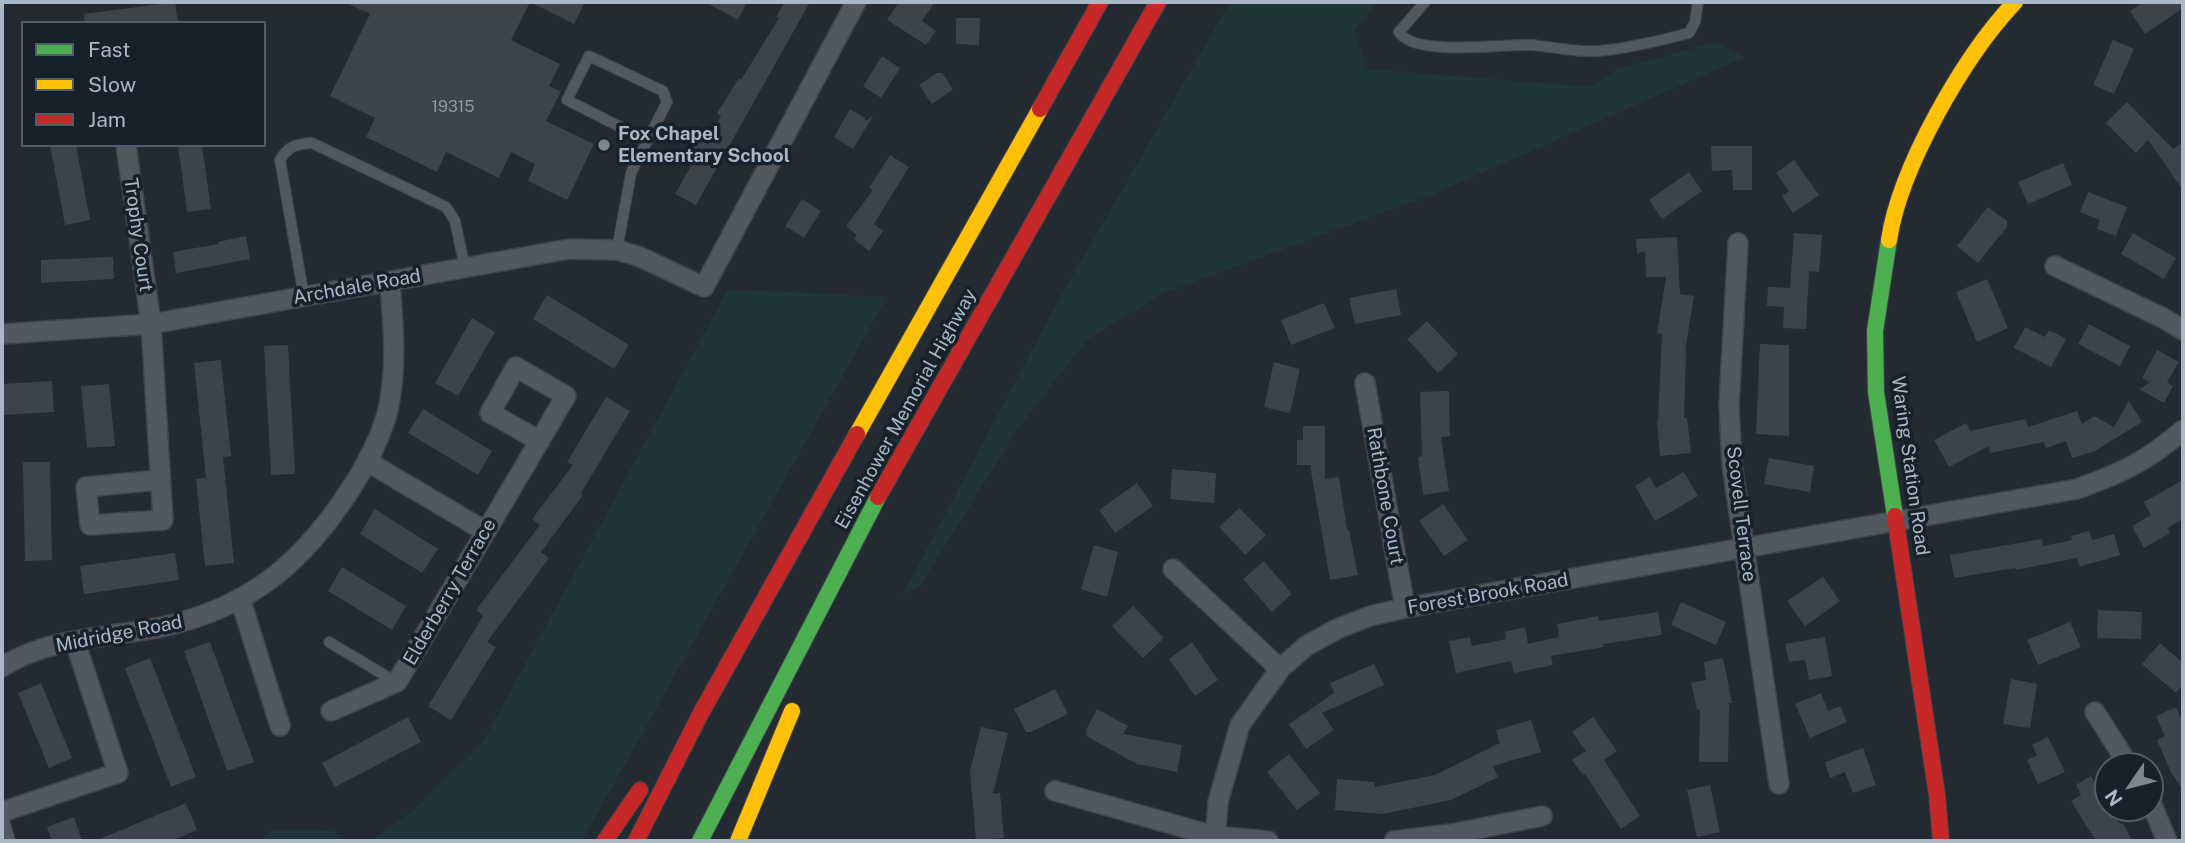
<!DOCTYPE html>
<html>
<head>
<meta charset="utf-8">
<style>
  body { margin:0 }
  #map { position:relative; width:2185px; height:843px; overflow:hidden; background:#232a31; font-family:"Public Sans",sans-serif }
  canvas { display:block }
  .frame { position:absolute; inset:0; border:4px solid #aab7c5; pointer-events:none }
  .legend { position:absolute; left:21px; top:21px; width:245px; height:126px; box-sizing:border-box; background:#17212c; border:2px solid #525d69; margin:0; padding:9px 12px; list-style:none; font-size:21px; color:#aab7c5 }
  .legend li { display:flex; align-items:center; gap:14px; height:35px }
  .legend b { width:35px; border:2px solid #525d69 }
  .north { position:absolute; left:2094px; top:752px; width:70px; height:70px; box-sizing:border-box; background:#17212c; border:2px solid #525d69; border-radius:50%; rotate:235deg; font-size:19px; font-weight:700; line-height:28px; text-align:center; color:#aab7c5 }
  .north::after { content:''; display:block; margin:auto; width:24px; height:32px; background:#7b8691; clip-path:polygon(50% 0,100% 100%,50% 72%,0 100%) }
</style>
</head>
<body>
<div id="map">
<canvas width="2185" height="843"></canvas>
<div class="frame"></div>
<ul class="legend">
<li><b style="height:9px;background:#4caf50"></b>Fast</li>
<li><b style="height:9px;background:#ffc107"></b>Slow</li>
<li><b style="height:9px;background:#c62828"></b>Jam</li>
</ul>
<div class="north">N</div>
</div>
<script>
const c = document.querySelector('canvas').getContext('2d');
c.lineJoin = 'round';
function paint(path, color) { c.fillStyle = color; c.fill(path, 'evenodd'); }
function stroke(path, color, width, dash) { c.strokeStyle = color; c.lineWidth = width; c.lineCap = dash ? 'butt' : 'round'; c.setLineDash(dash || []); c.stroke(path); }
function label(font, color, halo, rows, align = 'center') {
  c.font = font + ' "Public Sans",sans-serif'; c.lineWidth = 7; c.setLineDash([]); c.textBaseline = 'middle'; c.strokeStyle = halo; c.fillStyle = color; for (const [text, x, y, turn = 0] of rows) {
    c.save(); c.translate(x, y); c.rotate((+turn || 0) * Math.PI / 180); c.textAlign = isNaN(turn) ? turn : align; if (halo) c.strokeText(text, 0, 0); c.fillText(text, 0, 0); c.restore();
  }
}
paint(new Path2D(`
  M1230 2H1378L1354 31 1368 69 1591 87 1617 69 1716 42 1745 57 1434 194 1164 293 1088 339 1017 430 920 586 903 594 1058 301Z
  M728 289 887 297 582 841H371L415 809 483 742Z
  M270 830 335 831 342 841H259Z`), '#203537');
paint(new Path2D(`
  M175 2 178 23H85L84 14Z
  M344 2H585L574 24 530 2 511 40 560 64 549 86 561 91 546 121 594 144 567 200 528 181 535 164 511 152 499 178 446 152 437 172 366 137 375 118 330 96 370 14Z
  M705 2H747L738 20Z
  M785 2H810L696 205 675 194 699 152 692 148 699 136 707 140 721 116 717 113 739 78 741 80 779 18 776 17Z
  M899 2H935L922 21 936 31 926 45 887 20Z
  M2143 2H2183V8L2145 34 2130 11Z
  M956 18H980L979 45 956 44Z
  M2113 40 2134 49 2114 94 2093 85Z
  M882 56 900 68 881 98 863 86Z
  M937 73H942L953 89 932 104 919 85Z
  M2127 102 2173 149 2183 142V190L2148 140 2136 153 2106 123Z
  M850 109 865 118V121L873 116 853 149 834 137Z
  M50 145H76L90 220 65 225Z
  M178 145H202L211 209 187 212Z
  M1711 146H1752V190H1733L1732 170 1712 171Z
  M890 155 909 167 874 224 883 231 869 251 854 239 857 235 846 226 873 190 869 188Z
  M1794 160 1819 195 1793 213 1782 196 1789 191 1776 173Z
  M2063 163 2072 185 2028 204 2018 182Z
  M1689 172 1702 191 1662 219 1649 200Z
  M2088 192 2127 207 2116 236 2097 229 2100 220 2080 212Z
  M802 199 821 211 804 238 785 226Z
  M1988 207 2007 221V227L1978 263 1957 246Z
  M1794 233 1822 235 1819 272 1809 271 1806 329 1783 328 1784 307 1767 306 1768 287 1790 288Z
  M2133 233 2176 258 2164 279 2121 254Z
  M246 236 250 259 176 273 173 252 218 244V242Z
  M1677 237 1680 294 1694 296 1685 351H1686L1684 418H1687L1691 453 1660 456 1657 421H1658L1662 334 1657 333 1666 277H1646L1645 252 1637 253 1636 239Z
  M113 257 114 279 41 283V260Z
  M1987 279 2008 328 1977 342 1956 292Z
  M1396 289 1401 315 1355 324 1349 298Z
  M547 295 629 345 614 369 533 319Z
  M1324 303 1335 328 1291 345 1281 320Z
  M472 318 495 332 458 396 435 383Z
  M1427 321 1458 354 1438 373 1407 339Z
  M2089 324 2130 346 2120 366 2078 344Z
  M2025 327 2045 337 2049 330 2066 339 2051 367 2014 348Z
  M1760 344 1789 345V436L1756 434Z
  M288 345 295 474 271 475 264 346Z
  M2157 350 2179 362 2167 382 2173 386 2164 403 2139 389 2150 382 2142 378Z
  M221 360 231 456 223 457 234 563 205 566 196 479 206 478 194 363Z
  M1274 362 1300 369 1290 413 1264 407Z
  M52 381 54 412 2 415V384Z
  M109 384 115 446 87 448 81 386Z
  M1449 391 1450 436 1441 437 1449 491 1423 495 1418 457 1422 456 1420 392Z
  M606 397 630 411 581 493 583 495 541 552 549 558 487 642 496 647 451 720 428 706 483 616 476 610 540 525 532 519 573 465 567 462Z
  M2129 401 2142 422 2095 451 2072 458 2066 441 2046 448 2044 442 1990 453 1989 446 1949 467 1934 440 1966 423 1970 431 2026 419 2028 427 2077 411 2082 424 2094 416 2114 427Z
  M423 409 492 451 478 475 408 433Z
  M1303 426H1325V479L1339 477 1347 530H1349L1358 575 1330 580 1310 465H1297V440H1303Z
  M1769 458 1814 466 1810 492 1764 484Z
  M23 462H50L52 560 25 561Z
  M1172 469 1216 473 1214 503 1170 499Z
  M1684 472 1698 496 1655 521 1635 486 1650 477 1656 488Z
  M2183 480V519L2167 528 2170 533 2144 548 2132 526 2151 515 2144 502Z
  M1137 483 1153 506 1115 533 1099 510Z
  M1443 504 1468 540 1444 556 1419 521Z
  M1239 508 1266 535 1245 555 1219 527Z
  M375 509 438 549 422 573 360 534Z
  M2089 531 2092 540 2114 534 2120 555 2079 567 2077 558 2016 570 2015 568 1954 578 1950 555 2042 539 2043 546 2072 540 2071 536Z
  M1094 545 1118 552 1107 597 1081 589Z
  M175 553 179 580 84 594 80 566Z
  M1264 561 1292 594 1272 612 1243 579Z
  M342 567 406 606 392 630 328 591Z
  M1823 577 1840 601 1805 626 1787 601Z
  M1681 602 1726 622 1716 645 1671 625Z
  M1133 606 1164 638 1143 658 1112 626Z
  M2098 610 2142 612 2141 639 2097 638Z
  M1658 612 1662 635 1603 644 1604 647 1551 656 1553 665 1514 673 1511 661 1456 673 1449 641 1470 637 1472 646 1506 639 1505 632 1525 627 1528 644 1559 637 1557 624 1598 616 1599 621Z
  M2070 622 2081 647 2038 665 2027 640Z
  M1825 637 1832 676 1809 680 1805 660 1789 662 1785 644Z
  M210 642 254 762 227 771 184 651Z
  M1192 642 1218 680 1195 696 1169 659Z
  M2160 643 2183 663V684L2176 693 2142 664Z
  M150 658 196 777 171 787 125 668Z
  M1723 658 1732 703H1729L1728 762H1699L1700 709 1697 710 1691 683 1706 680 1704 662Z
  M1374 664 1384 685 1322 713 1334 730 1306 749 1289 724 1334 693 1330 683Z
  M2011 679 2037 684 2030 728 2003 724Z
  M41 683 72 758 49 768 18 693Z
  M1055 689 1068 714 1031 732H1026L1014 709Z
  M1821 693 1828 711 1840 706 1847 722 1810 738 1795 704Z
  M2176 707 2183 723V790L2171 772 2157 740 2165 736 2156 716Z
  M1097 709 1128 726 1123 734 1182 745 1177 772 1137 764 1086 736V730Z
  M408 717 421 742 335 787 322 763Z
  M1593 717 1617 751 1604 760 1640 816 1621 829 1585 774 1583 775 1572 760 1586 751 1572 732Z
  M1531 720 1541 752 1493 766 1498 777 1451 800 1383 814 1335 810 1337 779 1375 782 1374 787 1435 775 1500 743 1496 730Z
  M981 727 1008 733 993 794 1000 793 1004 838 976 840 970 771Z
  M2048 737 2065 772 2038 784 2027 760 2037 755 2032 745Z
  M1863 748 1876 785 1853 793 1845 772 1830 778 1825 762Z
  M1289 754 1320 793 1297 810 1267 772Z
  M2091 776 2108 808H2110L2120 824 2123 823 2132 841H2096L2071 801 2081 795 2076 785Z
  M1710 785 1720 832 1697 837 1687 790Z
  M186 803 197 830 171 841H95Z
  M74 817 82 841H52L47 827Z`), '#3d434a');
const lane = new Path2D(`
  M1425 2 1399 32C1414 57 1501 44 1529 45 1552 46 1576 53 1599 51 1630 48 1659 41 1689 33L1695 22 1698 2
  M617 250 631 173 667 102 663 91 589 56 567 100 648 141
  M304 297 280 160C288 146 296 144 312 143L446 207 455 221 465 268
  M329 642 396 682
  M2 814 10 841`);
const street = new Path2D(`
  M126 145 151 324 163 520 90 525 86 487 159 480
  M1738 243 1729 405 1732 465 1779 784
  M2055 266 2165 319 2183 330
  M2 334 151 324 569 249 617 250 638 256 704 287 856 2
  M1365 383 1405 608
  M368 462 485 531
  M1173 569 1280 669
  M240 598 280 726
  M2 667C50 636 112 638 166 626 253 606 305 560 352 487 367 463 384 432 389 405 397 364 393 323 390 283
  M331 711 397 682 566 396 516 367 490 413 540 441
  M2095 712 2129 766
  M1055 791 1214 836 1268 841
  M2150 800 2167 841
  M2 812 118 773 75 641
  M1215 841 1218 802 1240 725 1280 669 1306 646 1337 629 1370 616 1405 608 2077 489C2122 473 2147 461 2183 430
  M1394 841 1451 834 1542 816`);
const fast = new Path2D(`
  M1889 240 1875 331 1876 392 1895 516
  M700 841 878 497`);
const slow = new Path2D(`
  M1889 240C1900 167 1964 56 2015 2
  M857 434 1040 109
  M738 841 792 711`);
const jam = new Path2D(`
  M1040 109 1100 2
  M878 497 1158 2
  M1895 516 1937 795 1941 841
  M605 841 640 790
  M636 841 701 713 857 434`);
stroke(lane, '#3f444a', 12);
stroke(street, '#3f444a', 22);
stroke(fast, '#3f444a', 18);
stroke(slow, '#3f444a', 18);
stroke(jam, '#3f444a', 18);
stroke(lane, '#525860', 10);
stroke(street, '#525860', 19);
stroke(fast, '#4caf50', 16);
stroke(slow, '#ffc107', 16);
stroke(jam, '#c62828', 16);
for (const [x, y, r, color] of [
  [604,145,7,"#7b8691"]
]) { const dot = new Path2D(); dot.arc(x, y, r, 0, 2 * Math.PI); c.fillStyle = color; c.fill(dot); stroke(dot, '#17212c', 2.5); }
label('16px', '#8f9aa6', null, [
  ["19315",453,107]
]);
label('bold 19px', '#aab7c5', '#17212c', [
  ["Fox Chapel",618,134],
  ["Elementary School",618,156]
], 'left');
label('19px', '#aab7c5', '#17212c', [
  ["Trophy Court",138,235,82],
  ["Archdale Road",357,287,-10],
  ["Eisenhower Memorial Highway",906,409,-61],
  ["Waring Station Road",1910,466,82],
  ["Rathbone Court",1385,496,80],
  ["Scovell Terrace",1741,514,83],
  ["Elderberry Terrace",450,592,-60],
  ["Forest Brook Road",1488,594,-10],
  ["Midridge Road",119,634,-11]
]);
</script>
</body>
</html>
